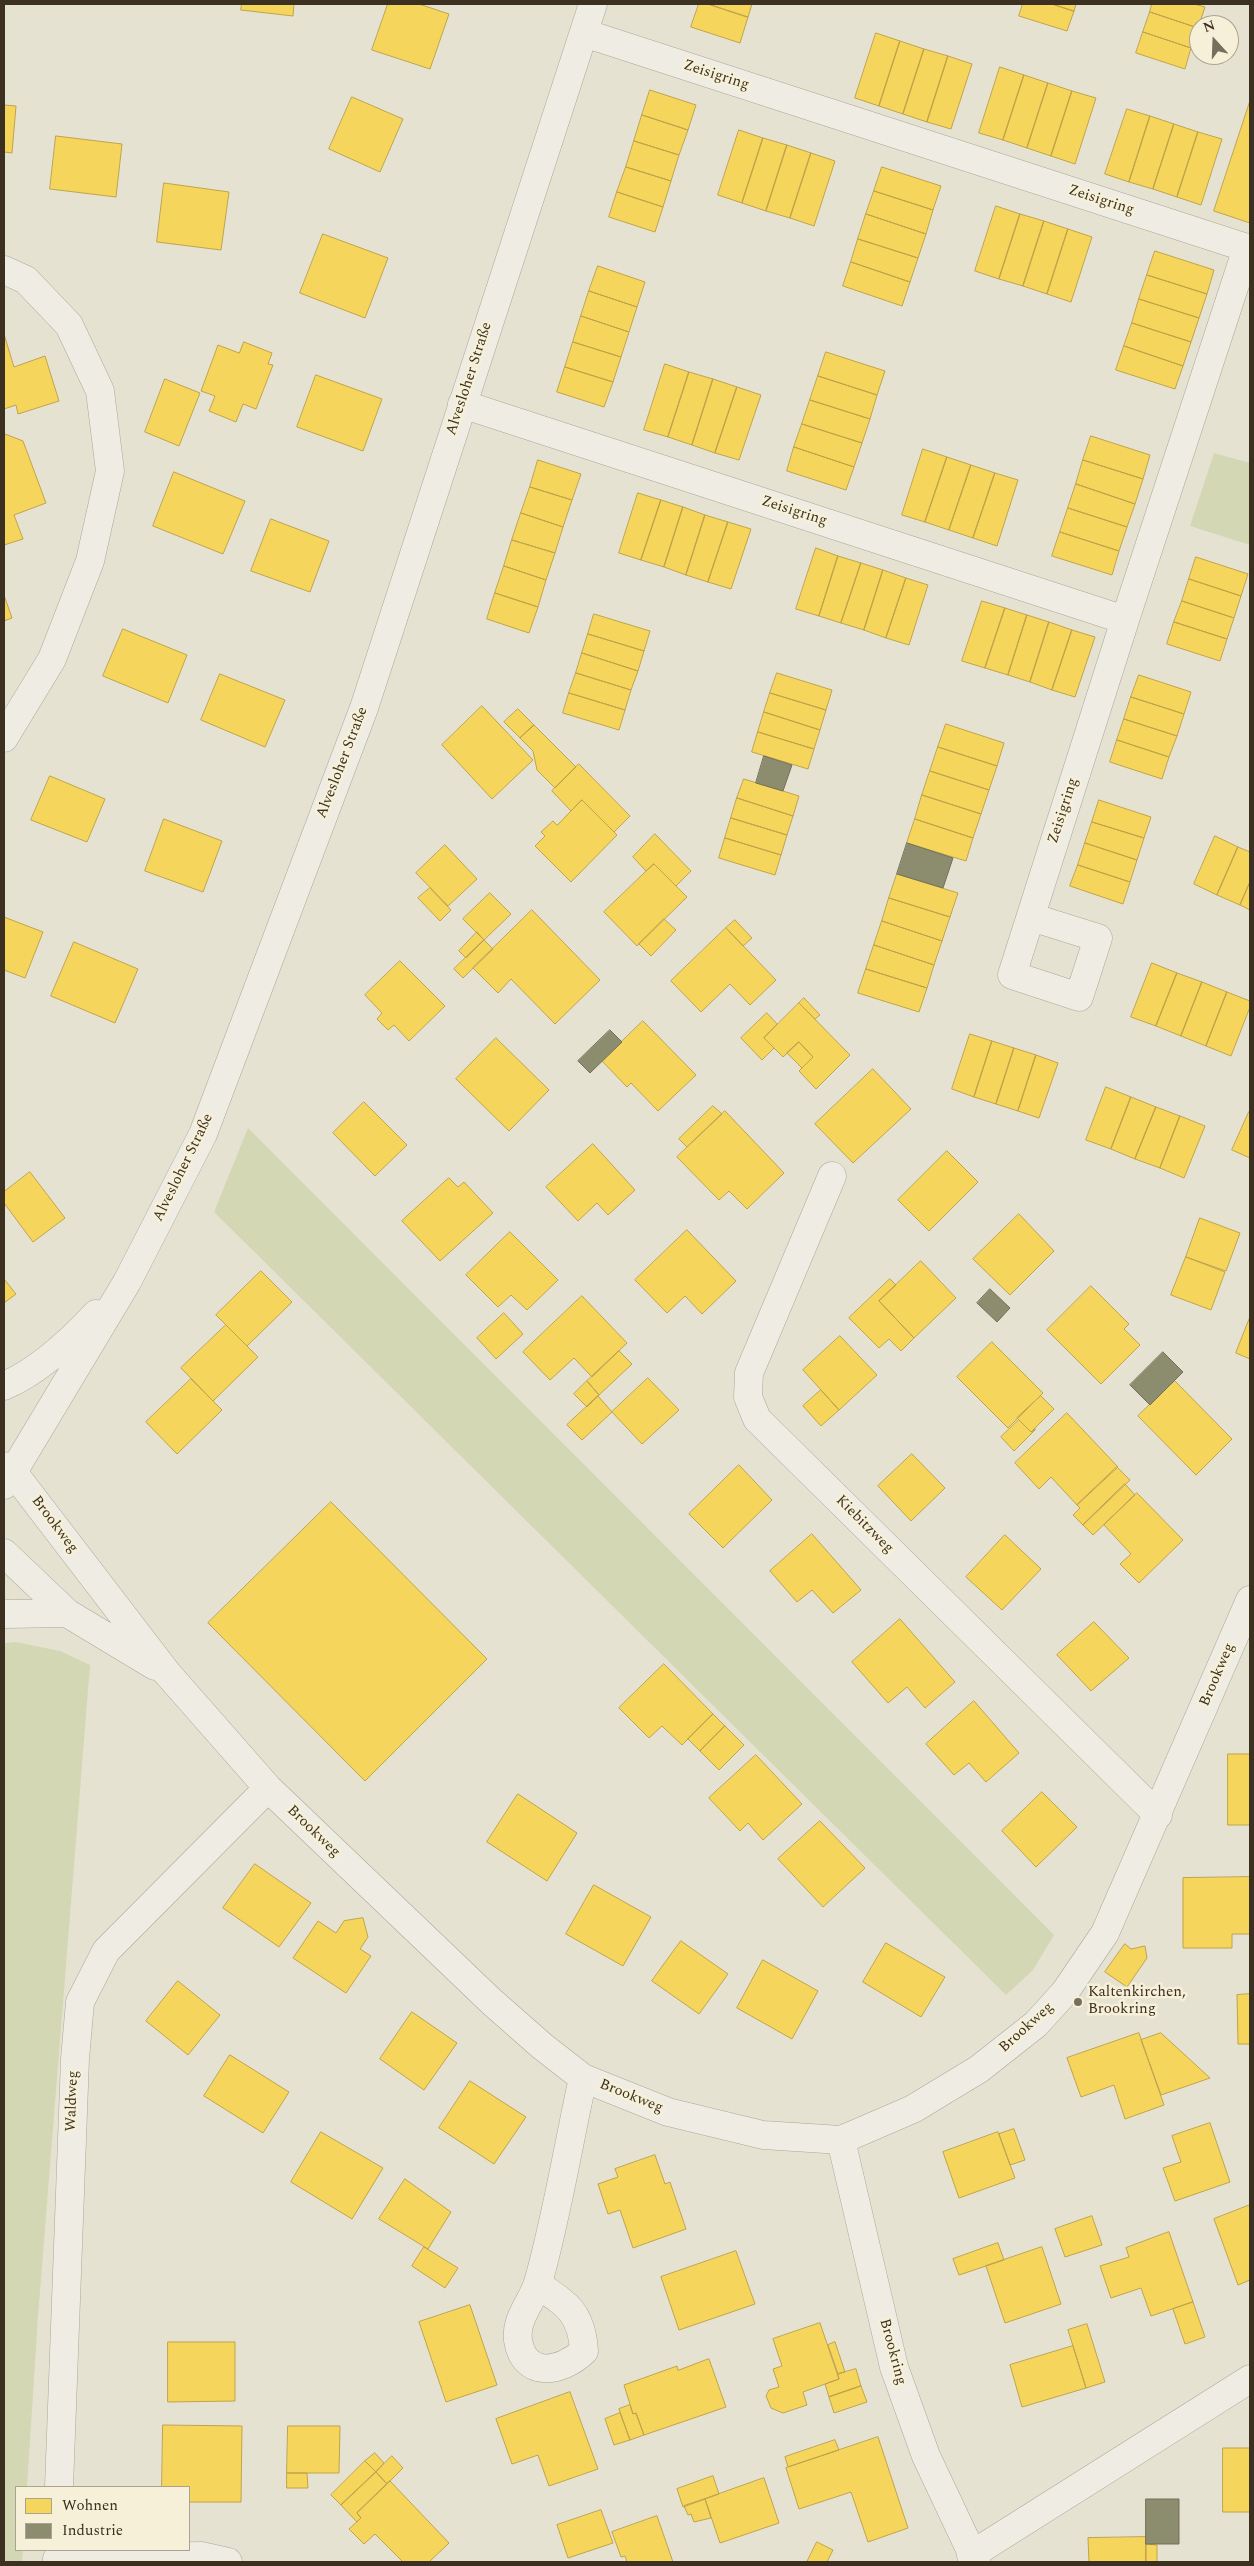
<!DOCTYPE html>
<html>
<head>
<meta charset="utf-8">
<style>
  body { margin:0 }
  #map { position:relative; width:1254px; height:2566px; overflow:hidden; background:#e6e2d1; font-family:Spectral,serif }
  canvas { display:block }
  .frame { position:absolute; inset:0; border:5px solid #3c3020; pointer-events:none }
  .legend { position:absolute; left:15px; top:2486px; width:175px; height:65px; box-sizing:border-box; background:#f6f0d8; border:1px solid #aca38e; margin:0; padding:6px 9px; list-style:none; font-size:15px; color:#3c3020 }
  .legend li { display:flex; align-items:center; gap:10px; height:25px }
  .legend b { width:25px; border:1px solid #aca38e }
  .north { position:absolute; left:1189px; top:15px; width:50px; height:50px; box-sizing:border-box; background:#f6f0d8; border:1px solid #aca38e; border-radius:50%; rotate:340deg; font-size:14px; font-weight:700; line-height:20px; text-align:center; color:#3c3020 }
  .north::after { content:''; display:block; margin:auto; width:18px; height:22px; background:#786e5e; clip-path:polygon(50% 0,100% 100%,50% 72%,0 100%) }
</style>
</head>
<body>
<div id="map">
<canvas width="1254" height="2566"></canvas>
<div class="frame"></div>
<ul class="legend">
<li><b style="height:14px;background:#f6d55c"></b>Wohnen</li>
<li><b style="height:14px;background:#8c8c6e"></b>Industrie</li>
</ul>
<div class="north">N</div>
</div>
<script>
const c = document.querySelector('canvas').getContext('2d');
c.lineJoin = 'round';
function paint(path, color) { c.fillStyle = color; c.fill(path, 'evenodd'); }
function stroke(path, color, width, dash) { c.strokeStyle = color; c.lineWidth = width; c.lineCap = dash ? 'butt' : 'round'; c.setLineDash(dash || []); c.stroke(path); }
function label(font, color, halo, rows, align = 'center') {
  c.font = font + ' Spectral,serif'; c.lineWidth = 5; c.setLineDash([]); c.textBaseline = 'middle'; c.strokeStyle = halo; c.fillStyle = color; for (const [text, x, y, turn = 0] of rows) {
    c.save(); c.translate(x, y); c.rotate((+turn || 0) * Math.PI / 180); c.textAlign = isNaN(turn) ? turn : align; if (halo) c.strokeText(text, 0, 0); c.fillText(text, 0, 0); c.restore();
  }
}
paint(new Path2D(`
  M1214 453 1250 463V545L1190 526Z
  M248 1128 1054 1935 1033 1970 1006 1995 214 1212Z
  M16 1642 60 1651 90 1665 38 2316 27 2487H16V2550H23L22 2562H4V1643Z`), '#d3d7b4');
const homes = new Path2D(`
  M242 4H294L293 16 241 10Z
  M388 4H419L449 14 430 69 372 50Z
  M699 4H708L748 17 740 43 691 27Z
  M708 4H752L748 17Z
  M1023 4H1052L1074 11 1067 31 1019 16Z
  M1052 4H1076L1074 11Z
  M1152 4H1194L1205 7 1198 28 1150 12Z
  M1150 12 1198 28 1191 48 1143 32Z
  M1143 32 1191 48 1185 69 1136 53Z
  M876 33 900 41 879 106 855 98Z
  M900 41 924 49 903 114 879 106Z
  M924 49 948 56 927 122 903 114Z
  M948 56 972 64 951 129 927 122Z
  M1000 67 1024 75 1003 140 979 133Z
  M1024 75 1048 83 1027 148 1003 140Z
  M1048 83 1072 91 1051 156 1027 148Z
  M650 90 696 105 688 130 642 115Z
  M1072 91 1096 98 1075 164 1051 156Z
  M352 97 403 119 380 172 329 149Z
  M1250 101V223L1214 211Z
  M4 105 16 106 12 153 4 152Z
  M1127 109 1150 116 1129 182 1105 174Z
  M642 115 688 130 679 155 634 141Z
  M1150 116 1174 124 1153 189 1129 182Z
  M1174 124 1198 132 1177 197 1153 189Z
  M739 130 763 138 742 203 718 195Z
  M1198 132 1222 139 1201 205 1177 197Z
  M56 136 122 144 116 197 50 189Z
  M763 138 787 145 766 211 742 203Z
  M634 141 679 155 671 181 626 167Z
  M787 145 811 153 790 218 766 211Z
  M811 153 835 161 814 226 790 218Z
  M626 167 671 181 663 207 617 192Z
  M882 167 941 186 933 210 874 191Z
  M164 183 229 192 221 250 157 242Z
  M874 191 933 210 926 234 866 214Z
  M617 192 663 207 655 232 609 217Z
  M996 206 1020 214 999 279 975 271Z
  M866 214 926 234 918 258 858 239Z
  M1020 214 1044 221 1023 286 999 279Z
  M1044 221 1068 229 1047 294 1023 286Z
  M1068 229 1092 237 1071 302 1047 294Z
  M323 234 388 258 365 318 300 293Z
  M858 239 918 258 910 282 851 262Z
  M1155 251 1214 270 1207 294 1147 275Z
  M851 262 910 282 902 306 843 286Z
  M598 266 645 282 637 307 589 291Z
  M1147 275 1207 294 1199 318 1139 299Z
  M589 291 637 307 629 332 581 316Z
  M1139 299 1199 318 1191 342 1132 323Z
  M581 316 629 332 621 357 573 342Z
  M1132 323 1191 342 1183 366 1124 346Z
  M4 334 14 367 45 356 59 401 18 414 16 405 4 409Z
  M244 342 272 353 268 364 273 365 256 409 243 404 236 422 209 411 215 396 201 391 218 345 239 353Z
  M573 342 621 357 613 382 565 367Z
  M1124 346 1183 366 1175 389 1116 370Z
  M826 352 885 371 877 395 818 376Z
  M665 364 689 372 668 437 644 430Z
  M565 367 613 382 604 407 557 392Z
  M689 372 713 379 692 445 668 437Z
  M316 375 382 399 363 451 297 427Z
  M818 376 877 395 870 419 810 400Z
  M165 379 200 393 179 446 145 432Z
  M713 379 737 387 715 453 692 445Z
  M737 387 761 395 739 460 715 453Z
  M810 400 870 419 862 443 802 424Z
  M802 424 862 443 854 467 794 447Z
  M5 434 23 441 46 503 14 515 23 539 4 545Z
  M1091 436 1150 455 1143 479 1083 460Z
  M794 447 854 467 846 490 787 471Z
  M923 449 947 457 925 522 902 515Z
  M947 457 971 465 949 530 925 522Z
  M538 460 581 474 572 500 530 487Z
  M1083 460 1143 479 1135 504 1076 484Z
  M971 465 995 473 973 538 949 530Z
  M174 472 245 501 223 554 153 526Z
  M995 473 1018 480 997 546 973 538Z
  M1076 484 1135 504 1127 527 1068 508Z
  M530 487 572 500 563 527 521 513Z
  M638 493 661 500 641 560 619 553Z
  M661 500 683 507 664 567 641 560Z
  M683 507 705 515 686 575 664 567Z
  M1068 508 1127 527 1119 551 1060 532Z
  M521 513 563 527 555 553 512 540Z
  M705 515 728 522 708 582 686 575Z
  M271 519 329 541 310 592 251 571Z
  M728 522 751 529 731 589 708 582Z
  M1060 532 1119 551 1112 575 1052 556Z
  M512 540 555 553 546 580 504 566Z
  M816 548 838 556 819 616 796 609Z
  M838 556 861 563 841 623 819 616Z
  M1196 557 1248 574 1241 596 1189 579Z
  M861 563 883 570 864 630 841 623Z
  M504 566 546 580 538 607 495 593Z
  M883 570 906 578 886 638 864 630Z
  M906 578 928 585 909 645 886 638Z
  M1189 579 1241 596 1234 618 1182 601Z
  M495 593 538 607 529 633 487 619Z
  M4 595 12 618 4 621Z
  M982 601 1005 608 985 668 962 661Z
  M1182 601 1234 618 1227 639 1174 622Z
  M1005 608 1027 615 1008 675 985 668Z
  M594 614 650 631 644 651 588 634Z
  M1027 615 1049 622 1030 682 1008 675Z
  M1049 622 1072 630 1052 690 1030 682Z
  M1174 622 1227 639 1220 661 1167 644Z
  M123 629 187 655 168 703 103 676Z
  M1072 630 1095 637 1075 697 1052 690Z
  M588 634 644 651 638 671 582 653Z
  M582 653 638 671 631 690 576 673Z
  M576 673 631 690 625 710 569 693Z
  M777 673 832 690 826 710 770 693Z
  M220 674 285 700 265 747 201 720Z
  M1139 675 1191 692 1184 714 1131 697Z
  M569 693 625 710 619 730 563 713Z
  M770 693 826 710 820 730 764 712Z
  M1131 697 1184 714 1177 736 1124 719Z
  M482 706 533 760 492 799 442 745Z
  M518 709 534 725 520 738 504 722Z
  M764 712 820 730 814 749 758 732Z
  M1124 719 1177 736 1169 757 1117 740Z
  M946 724 1004 743 997 766 938 747Z
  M534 725 576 767 555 788 537 770 533 751 520 738Z
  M758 732 814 749 808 769 752 752Z
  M1117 740 1169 757 1162 779 1110 762Z
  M938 747 997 766 989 790 930 771Z
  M579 764 630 816 614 832 582 800 571 811 552 791Z
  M930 771 989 790 981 814 922 795Z
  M50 776 105 799 87 842 31 820Z
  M744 779 799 796 793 816 737 798Z
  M922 795 981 814 973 838 915 819Z
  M737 798 793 816 787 835 731 818Z
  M582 800 617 835 571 882 535 846 545 836 541 832 553 821 557 825Z
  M1099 800 1151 817 1144 838 1092 822Z
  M731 818 787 835 781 855 725 838Z
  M164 819 222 841 203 892 145 871Z
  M915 819 973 838 966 861 907 843Z
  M1092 822 1144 838 1137 860 1085 843Z
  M655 834 691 871 676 886 654 864 646 871 633 857Z
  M1215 836 1238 847 1217 895 1194 884Z
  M725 838 781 855 775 875 719 858Z
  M1085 843 1137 860 1130 882 1078 865Z
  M445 845 477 879 448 906 416 873Z
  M1238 847 1250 852V882L1240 905 1217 895Z
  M654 864 687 897 637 946 604 912Z
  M1078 865 1130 882 1123 904 1070 886Z
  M897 874 958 893 950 917 889 898Z
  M1250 882V910L1240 905Z
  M430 888 451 910 440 921 418 898Z
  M490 893 511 914 484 940 463 919Z
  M889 898 950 917 942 941 882 921Z
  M532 910 600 980 555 1024 511 979 498 993 473 968Z
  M4 917 43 932 25 978 4 970Z
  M664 919 676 930 651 956 639 944Z
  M735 920 752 938 743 946 726 928Z
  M882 921 942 941 934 965 874 945Z
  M726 928 776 980 750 1005 730 984 701 1012 671 981Z
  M477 932 484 940 466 958 459 951Z
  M484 940 493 949 463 978 454 969Z
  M74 942 138 969 115 1023 51 996Z
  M874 945 934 965 927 988 866 969Z
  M400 961 445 1006 409 1041 394 1025 388 1030 377 1019 382 1013 365 995Z
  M1152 963 1177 973 1156 1026 1131 1017Z
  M866 969 927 988 919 1012 858 993Z
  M1177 973 1202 982 1181 1036 1156 1026Z
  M1202 982 1227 992 1206 1046 1181 1036Z
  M1227 992 1250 1001V1007L1231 1056 1206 1046Z
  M804 998 820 1015 815 1019 799 1003Z
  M799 1003 850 1055 816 1089 799 1071 813 1057 799 1042 783 1057 764 1038Z
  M767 1013 777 1024 764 1038 774 1048 762 1060 741 1038Z
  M643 1021 696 1075 658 1111 631 1083 627 1087 602 1061Z
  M970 1034 992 1041 974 1097 952 1089Z
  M496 1038 549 1090 509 1131 456 1079Z
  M992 1041 1014 1048 996 1104 974 1097Z
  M799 1042 813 1057 802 1068 787 1053Z
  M1014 1048 1036 1055 1018 1111 996 1104Z
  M1036 1055 1058 1063 1039 1118 1018 1111Z
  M873 1069 911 1109 853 1163 815 1124Z
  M1106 1087 1131 1097 1111 1149 1086 1140Z
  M1131 1097 1156 1107 1135 1159 1111 1149Z
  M364 1102 407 1145 375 1176 333 1133Z
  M713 1106 722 1114 687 1147 679 1139Z
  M1156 1107 1180 1116 1160 1168 1135 1159Z
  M725 1111 784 1173 747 1209 729 1191 719 1200 677 1157Z
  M1249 1112 1250 1113V1158L1232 1150Z
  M1180 1116 1205 1126 1184 1178 1160 1168Z
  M593 1144 635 1190 608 1215 597 1203 578 1221 546 1187Z
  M947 1151 978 1182 929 1231 898 1200Z
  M30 1172 65 1218 33 1242 4 1203V1192Z
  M449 1178 458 1187 464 1182 493 1213 440 1261 402 1221Z
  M1019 1214 1054 1251 1010 1295 973 1259Z
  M1200 1218 1240 1233 1226 1271 1186 1257Z
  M687 1230 736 1281 702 1314 685 1296 667 1313 635 1280Z
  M510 1232 558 1280 527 1310 511 1295 498 1307 466 1275Z
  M1186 1257 1225 1272 1211 1310 1171 1295Z
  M921 1261 956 1298 914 1338 879 1301Z
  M261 1271 292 1302 247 1346 216 1315Z
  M4 1279 16 1294 4 1303Z
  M890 1279 896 1285 879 1301 914 1338 901 1351 889 1339 879 1348 849 1318Z
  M1091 1286 1129 1324 1124 1329 1140 1345 1101 1384 1047 1330Z
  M582 1296 627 1343 592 1377 574 1358 550 1380 523 1352Z
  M504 1313 523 1334 496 1359 477 1338Z
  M1250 1317V1359L1236 1353Z
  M226 1325 258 1357 213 1401 181 1368Z
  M840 1336 877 1375 839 1410 803 1370Z
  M992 1342 1043 1393 1008 1428 957 1377Z
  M619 1351 632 1364 599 1395 587 1381Z
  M648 1378 679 1410 642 1444 612 1412Z
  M191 1379 222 1410 177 1454 146 1422Z
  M587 1381 599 1395 587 1407 574 1394Z
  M1175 1381 1232 1439 1196 1475 1138 1416Z
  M821 1390 839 1410 821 1426 803 1406Z
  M598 1396 612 1412 582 1440 567 1425Z
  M1041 1396 1054 1409 1031 1432 1017 1418Z
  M1067 1413 1118 1467 1077 1505 1051 1477 1039 1489 1015 1463Z
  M1019 1420 1031 1432 1036 1429 1014 1451 1001 1437Z
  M912 1454 945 1488 911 1521 878 1486Z
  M739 1465 772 1500 723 1548 689 1514Z
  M1117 1467 1130 1480 1083 1525 1073 1515 1080 1508 1077 1505Z
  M1125 1484 1135 1495 1093 1535 1083 1525Z
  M1137 1493 1183 1540 1139 1583 1120 1564 1131 1554 1104 1525Z
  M331 1502 487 1659 365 1781 208 1623Z
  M812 1534 861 1590 833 1613 812 1590 797 1602 770 1571Z
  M1005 1535 1041 1569 1002 1610 966 1577Z
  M900 1619 955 1682 925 1708 907 1687 888 1703 852 1662Z
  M1094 1622 1129 1658 1091 1691 1057 1655Z
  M664 1664 713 1714 682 1745 662 1726 649 1738 619 1708Z
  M974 1701 1019 1753 986 1782 969 1763 954 1775 926 1744Z
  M713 1714 725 1726 700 1751 688 1739Z
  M725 1726 744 1745 719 1770 700 1751Z
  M1228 1754H1250V1825H1228Z
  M756 1755 802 1804 763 1840 748 1823 740 1831 709 1798Z
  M1042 1792 1077 1827 1036 1867 1002 1831Z
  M518 1794 577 1833 547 1881 487 1842Z
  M820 1821 865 1868 823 1907 778 1859Z
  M255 1864 311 1903 279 1947 223 1908Z
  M1250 1877V1934H1232V1948H1183V1878Z
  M594 1885 651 1917 623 1966 566 1934Z
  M363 1918 368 1937 360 1949 371 1956 346 1993 293 1958 318 1921 336 1933 344 1921Z
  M681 1941 728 1974 699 2014 652 1981Z
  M886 1943 945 1977 921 2017 863 1982Z
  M1125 1944 1131 1949 1145 1946 1147 1958 1127 1987 1105 1972Z
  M763 1960 818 1991 792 2039 737 2008Z
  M178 1981 220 2015 188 2055 146 2021Z
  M1250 1994V2044H1238L1237 1995Z
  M412 2012 457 2043 424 2090 380 2059Z
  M1139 2033 1164 2105 1125 2119 1114 2085 1081 2097 1067 2058Z
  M1161 2033 1210 2078 1161 2095 1141 2040Z
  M230 2055 289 2092 263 2133 204 2096Z
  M470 2081 526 2117 494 2164 439 2128Z
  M1210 2123 1230 2182 1175 2201 1163 2168 1181 2162 1172 2136Z
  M1014 2129 1025 2160 1010 2165 999 2134Z
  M321 2132 383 2168 352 2219 291 2182Z
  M998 2132 1015 2178 959 2198 943 2152Z
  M655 2155 665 2184 670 2182 686 2229 633 2248 620 2210 608 2214 598 2184 618 2177 615 2169Z
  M405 2179 451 2212 428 2249 379 2219Z
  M1250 2205V2280L1238 2285 1214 2219Z
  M1092 2216 1102 2245 1065 2257 1055 2229Z
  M1169 2232 1193 2302 1151 2316 1141 2288 1111 2298 1100 2266 1129 2257 1126 2248Z
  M998 2243 1004 2260 959 2275 953 2259Z
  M424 2247 458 2268 445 2288 412 2266Z
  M1042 2247 1061 2304 1005 2323 986 2266Z
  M736 2251 755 2304 679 2330 661 2277Z
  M1193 2302 1205 2337 1185 2344 1173 2309Z
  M470 2305 497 2385 446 2402 419 2322Z
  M820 2323 839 2379 803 2392 807 2405 783 2413 771 2408 766 2396 769 2390 779 2387 773 2369 782 2366 773 2339Z
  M1087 2324 1105 2382 1086 2388 1068 2330Z
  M168 2342H235V2401L168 2402Z
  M835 2342 845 2372 838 2374 828 2345Z
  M1073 2346 1086 2388 1022 2407 1010 2365Z
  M709 2359 726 2407 644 2435 636 2413 633 2414 624 2385 677 2366 678 2370Z
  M856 2369 861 2386 829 2397 825 2384 839 2379 838 2374Z
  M861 2386 867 2402 834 2413 829 2397Z
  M570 2392 598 2469 549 2486 538 2455 512 2464 496 2419Z
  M630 2405 633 2414 636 2413 644 2435 630 2440 619 2409Z
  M620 2413 630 2440 614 2445 605 2419Z
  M163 2425 242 2426 241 2502H189V2487H162Z
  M288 2426H340L339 2473H287Z
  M878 2437 908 2528 868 2542 851 2492 799 2509 786 2468Z
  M835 2440 839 2450 788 2467 785 2457Z
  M1223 2448H1250V2512H1223Z
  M375 2453 384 2463 376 2472 365 2461Z
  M392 2456 403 2468 387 2484 376 2472Z
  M365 2461 376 2472 341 2505 331 2495Z
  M376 2472 387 2484 357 2513 361 2518 357 2522 341 2505Z
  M287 2473H307L308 2488H287Z
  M713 2476 719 2494 683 2507 677 2489Z
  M764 2478 779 2523 720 2543 705 2499Z
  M390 2481 449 2543 429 2562H403L375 2534 364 2544 349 2529 361 2518 357 2513Z
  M705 2499 711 2518 694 2522 691 2514 688 2515 684 2506Z
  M601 2510 613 2543 568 2558 557 2525Z
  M657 2516 673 2562H627L625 2556 621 2557 612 2532Z
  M1146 2537V2562H1089L1088 2538Z
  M817 2542 833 2550 827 2562H807Z
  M1146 2544 1157 2545V2562H1146Z`);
paint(homes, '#f6d55c');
stroke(homes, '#bea44a', 1);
const industry = new Path2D(`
  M764 756 792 765 783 791 756 783Z
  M907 843 953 858 943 888 897 874Z
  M610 1030 622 1042 590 1073 578 1061Z
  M990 1289 1010 1308 997 1322 977 1303Z
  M1163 1352 1183 1372 1150 1405 1130 1385Z
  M1146 2499H1179V2544H1146Z`);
paint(industry, '#8c8c6e');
stroke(industry, '#747057', 1);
const minor = new Path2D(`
  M4 270 26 280 69 325 100 391 110 471 90 561 52 659 4 738
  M462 404 1125 620 1247 248 584 33
  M1031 917 1098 938 1079 997 1012 975C1049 857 1088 738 1125 620
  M832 1176 749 1373 748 1397 757 1419 1158 1815
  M4 1386C39 1371 70 1342 96 1314
  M4 1466 13 1472 167 1673 268 1788 492 2002 542 2046 583 2078 668 2112 763 2135 841 2140 913 2109 979 2069 1036 2024 1065 1992 1105 1933 1250 1600
  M4 1485 13 1472 127 1282 203 1134 364 708 593 4
  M4 1553 67 1613 155 1666
  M4 1614 67 1613
  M841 2140 894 2367 926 2456 976 2562
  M538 2282C548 2294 552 2293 562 2302 578 2314 583 2333 584 2351 561 2373 524 2379 518 2340 515 2319 532 2302 538 2283 557 2216 568 2146 583 2078
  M59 2487 75 2059 80 2002 106 1951 268 1788
  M971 2555 1250 2379
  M57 2559 201 2556 228 2562`);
stroke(minor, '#aca799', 29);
stroke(minor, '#eeece3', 28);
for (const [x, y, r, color] of [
  [1078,2002,5,"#786e5e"]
]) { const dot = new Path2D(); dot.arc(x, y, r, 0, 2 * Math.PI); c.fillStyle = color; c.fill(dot); stroke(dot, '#f6f0d8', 2); }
label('15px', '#3c3020', '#f6f0d8', [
  ["Zeisigring",716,76,18],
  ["Zeisigring",1101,201,18],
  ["Alvesloher Straße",470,379,-72],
  ["Zeisigring",794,512,18],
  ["Alvesloher Straße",343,763,-69],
  ["Zeisigring",1064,811,-72],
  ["Alvesloher Straße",184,1168,-64],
  ["Brookweg",54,1525,53],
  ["Kiebitzweg",864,1525,45],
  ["Brookweg",1218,1675,-67],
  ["Brookweg",313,1832,44],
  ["Brookweg",1027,2028,-42],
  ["Brookweg",631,2097,22],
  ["Waldweg",73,2101,-88],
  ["Brookring",892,2352,75]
]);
label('15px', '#3c3020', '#f6f0d8', [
  ["Kaltenkirchen,",1088,1993],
  ["Brookring",1088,2010]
], 'left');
</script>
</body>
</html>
